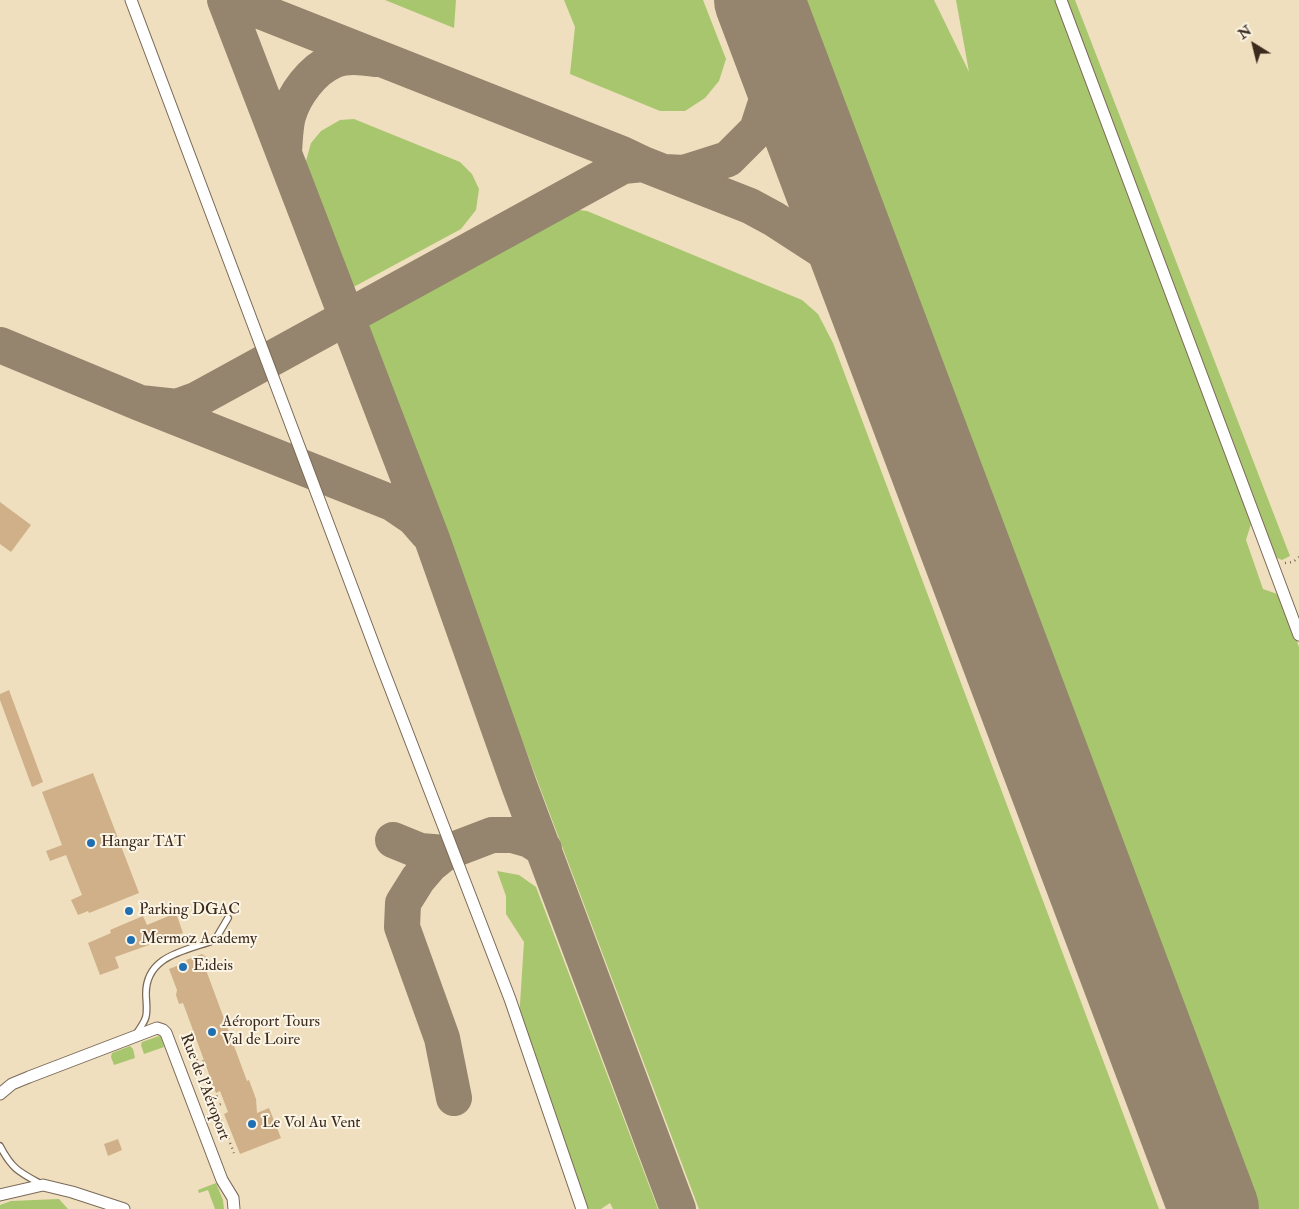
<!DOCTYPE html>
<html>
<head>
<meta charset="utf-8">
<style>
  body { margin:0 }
  #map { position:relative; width:1299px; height:1209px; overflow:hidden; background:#efdfbe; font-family:"IM FELL Double Pica",serif }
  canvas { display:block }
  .north { position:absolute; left:1229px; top:20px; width:50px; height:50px; -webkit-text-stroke:4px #fcf5e5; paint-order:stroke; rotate:324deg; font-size:14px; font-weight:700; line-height:20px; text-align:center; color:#3b2a1e }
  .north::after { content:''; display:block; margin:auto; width:18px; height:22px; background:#3b2a1e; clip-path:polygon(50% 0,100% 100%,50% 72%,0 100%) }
</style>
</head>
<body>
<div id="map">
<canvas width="1299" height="1209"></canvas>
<div class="north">N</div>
</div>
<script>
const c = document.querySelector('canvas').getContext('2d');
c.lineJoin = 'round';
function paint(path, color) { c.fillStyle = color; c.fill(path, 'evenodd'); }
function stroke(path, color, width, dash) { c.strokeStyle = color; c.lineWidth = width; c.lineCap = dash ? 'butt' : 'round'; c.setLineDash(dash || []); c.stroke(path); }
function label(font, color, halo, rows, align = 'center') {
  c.font = font + ' "IM FELL Double Pica",serif'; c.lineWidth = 4; c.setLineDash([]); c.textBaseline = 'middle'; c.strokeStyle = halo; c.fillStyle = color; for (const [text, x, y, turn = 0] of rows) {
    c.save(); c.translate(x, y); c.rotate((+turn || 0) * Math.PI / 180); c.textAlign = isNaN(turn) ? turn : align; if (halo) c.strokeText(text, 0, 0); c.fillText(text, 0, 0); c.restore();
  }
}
paint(new Path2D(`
  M385 0H456L454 28Z
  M564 0H703L726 59 719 81 705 98 685 111H660L570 74 575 27Z
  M801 0H934L969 72 956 0H1057L1252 521 1246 540 1263 589 1280 595 1299 647V1209H1259Z
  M1065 0H1075L1290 556 1282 560 1275 557Z
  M354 119 460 162 472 174 479 189 476 210 461 229 348 290 302 175 311 143 321 131 340 120Z
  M572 209 587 211 802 300 818 314 833 343 1159 1209H699L497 674 359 324 364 316 561 212Z
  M497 871 519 875 536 887 658 1209H613L610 1203 601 1209H585L518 1035 524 942 506 914V896Z
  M159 1036 161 1037 164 1047 144 1054 141 1045 142 1042Z
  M130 1046 133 1049 135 1058 114 1065 111 1057 112 1053Z
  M216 1183 223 1200 224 1209H215L208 1190 199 1193 198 1190Z
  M59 1199 68 1209H0V1205L11 1201Z`), '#a8c66d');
stroke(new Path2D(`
  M225 0 432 539 519 785 678 1209
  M232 0 622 154 643 164 750 206 774 219 831 256 870 293
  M284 151C285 140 285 127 288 116 294 95 312 70 333 61 346 55 361 57 375 59
  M665 172 684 173 728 159 757 130 769 93 770 73 767 22
  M0 345 140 403 392 503 414 518 428 534
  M140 403 177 407 196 400 623 166 643 164
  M393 840 420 851 445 853
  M454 1098 442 1038 402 927 403 903 418 879 430 865 445 853 492 835H512L530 840 544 849`), '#95846e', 36);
stroke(new Path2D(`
  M759 0 1214 1209`), '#95846e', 90);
paint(new Path2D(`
  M0 502 31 525 11 552 0 544Z
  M9 690 43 782 32 787 0 700V694Z
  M93 773 139 893 89 913 88 911 78 915 71 900 82 895 66 855 50 861 46 851 62 845 42 792Z
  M176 913 183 933 115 957 119 968 100 975 88 943 111 933 110 930 143 916 147 925Z
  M202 954 209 959 212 968 206 970 247 1081 249 1080 256 1099 257 1113 269 1108 281 1138 240 1154 224 1114 228 1112 220 1091 216 1093 210 1079 208 1071 183 1003 179 1004 176 995 177 990 169 969 187 962 186 960Z
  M118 1139 122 1150 108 1156 104 1144Z`), '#cfb088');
const service = new Path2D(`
  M136 1034C149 1016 147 1015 146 995 145 955 186 951 215 940L228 918
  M0 1146C12 1169 19 1172 41 1184`);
const minor = new Path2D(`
  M131 0 381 664 510 999 582 1209
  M1061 0 1299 635
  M0 1094 12 1084 29 1077 157 1028 163 1030 166 1033 222 1180 233 1198 234 1209
  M0 1195 43 1185 72 1192 124 1209`);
stroke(service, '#7a6956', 8);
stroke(minor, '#7a6956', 13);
stroke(new Path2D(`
  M1285 563 1293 562 1299 557
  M189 1041 234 1153
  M198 1063 204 1061
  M212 1098 221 1095
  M215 1106 224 1103`), '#7a6956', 2.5, [1, 4]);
stroke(service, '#fff', 5.5);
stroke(minor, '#fff', 11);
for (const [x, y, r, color] of [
  [91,843,5,"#1f6fb2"],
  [129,911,5,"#1f6fb2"],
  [131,940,5,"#1f6fb2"],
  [183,967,5,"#1f6fb2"],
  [212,1032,5,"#1f6fb2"],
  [252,1124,5,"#1f6fb2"]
]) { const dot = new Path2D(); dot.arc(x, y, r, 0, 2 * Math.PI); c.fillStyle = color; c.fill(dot); stroke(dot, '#fcf5e5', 2); }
label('16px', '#3b2a1e', '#fcf5e5', [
  ["Hangar TAT",101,843],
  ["Parking DGAC",139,911],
  ["Mermoz Academy",141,940],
  ["Eideis",193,967],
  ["Aéroport Tours",222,1023],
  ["Val de Loire",222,1041],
  ["Le Vol Au Vent",262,1124]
], 'left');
label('16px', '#3b2a1e', '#fcf5e5', [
  ["Rue de l'Aéroport",204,1087,69]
]);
</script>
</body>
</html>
